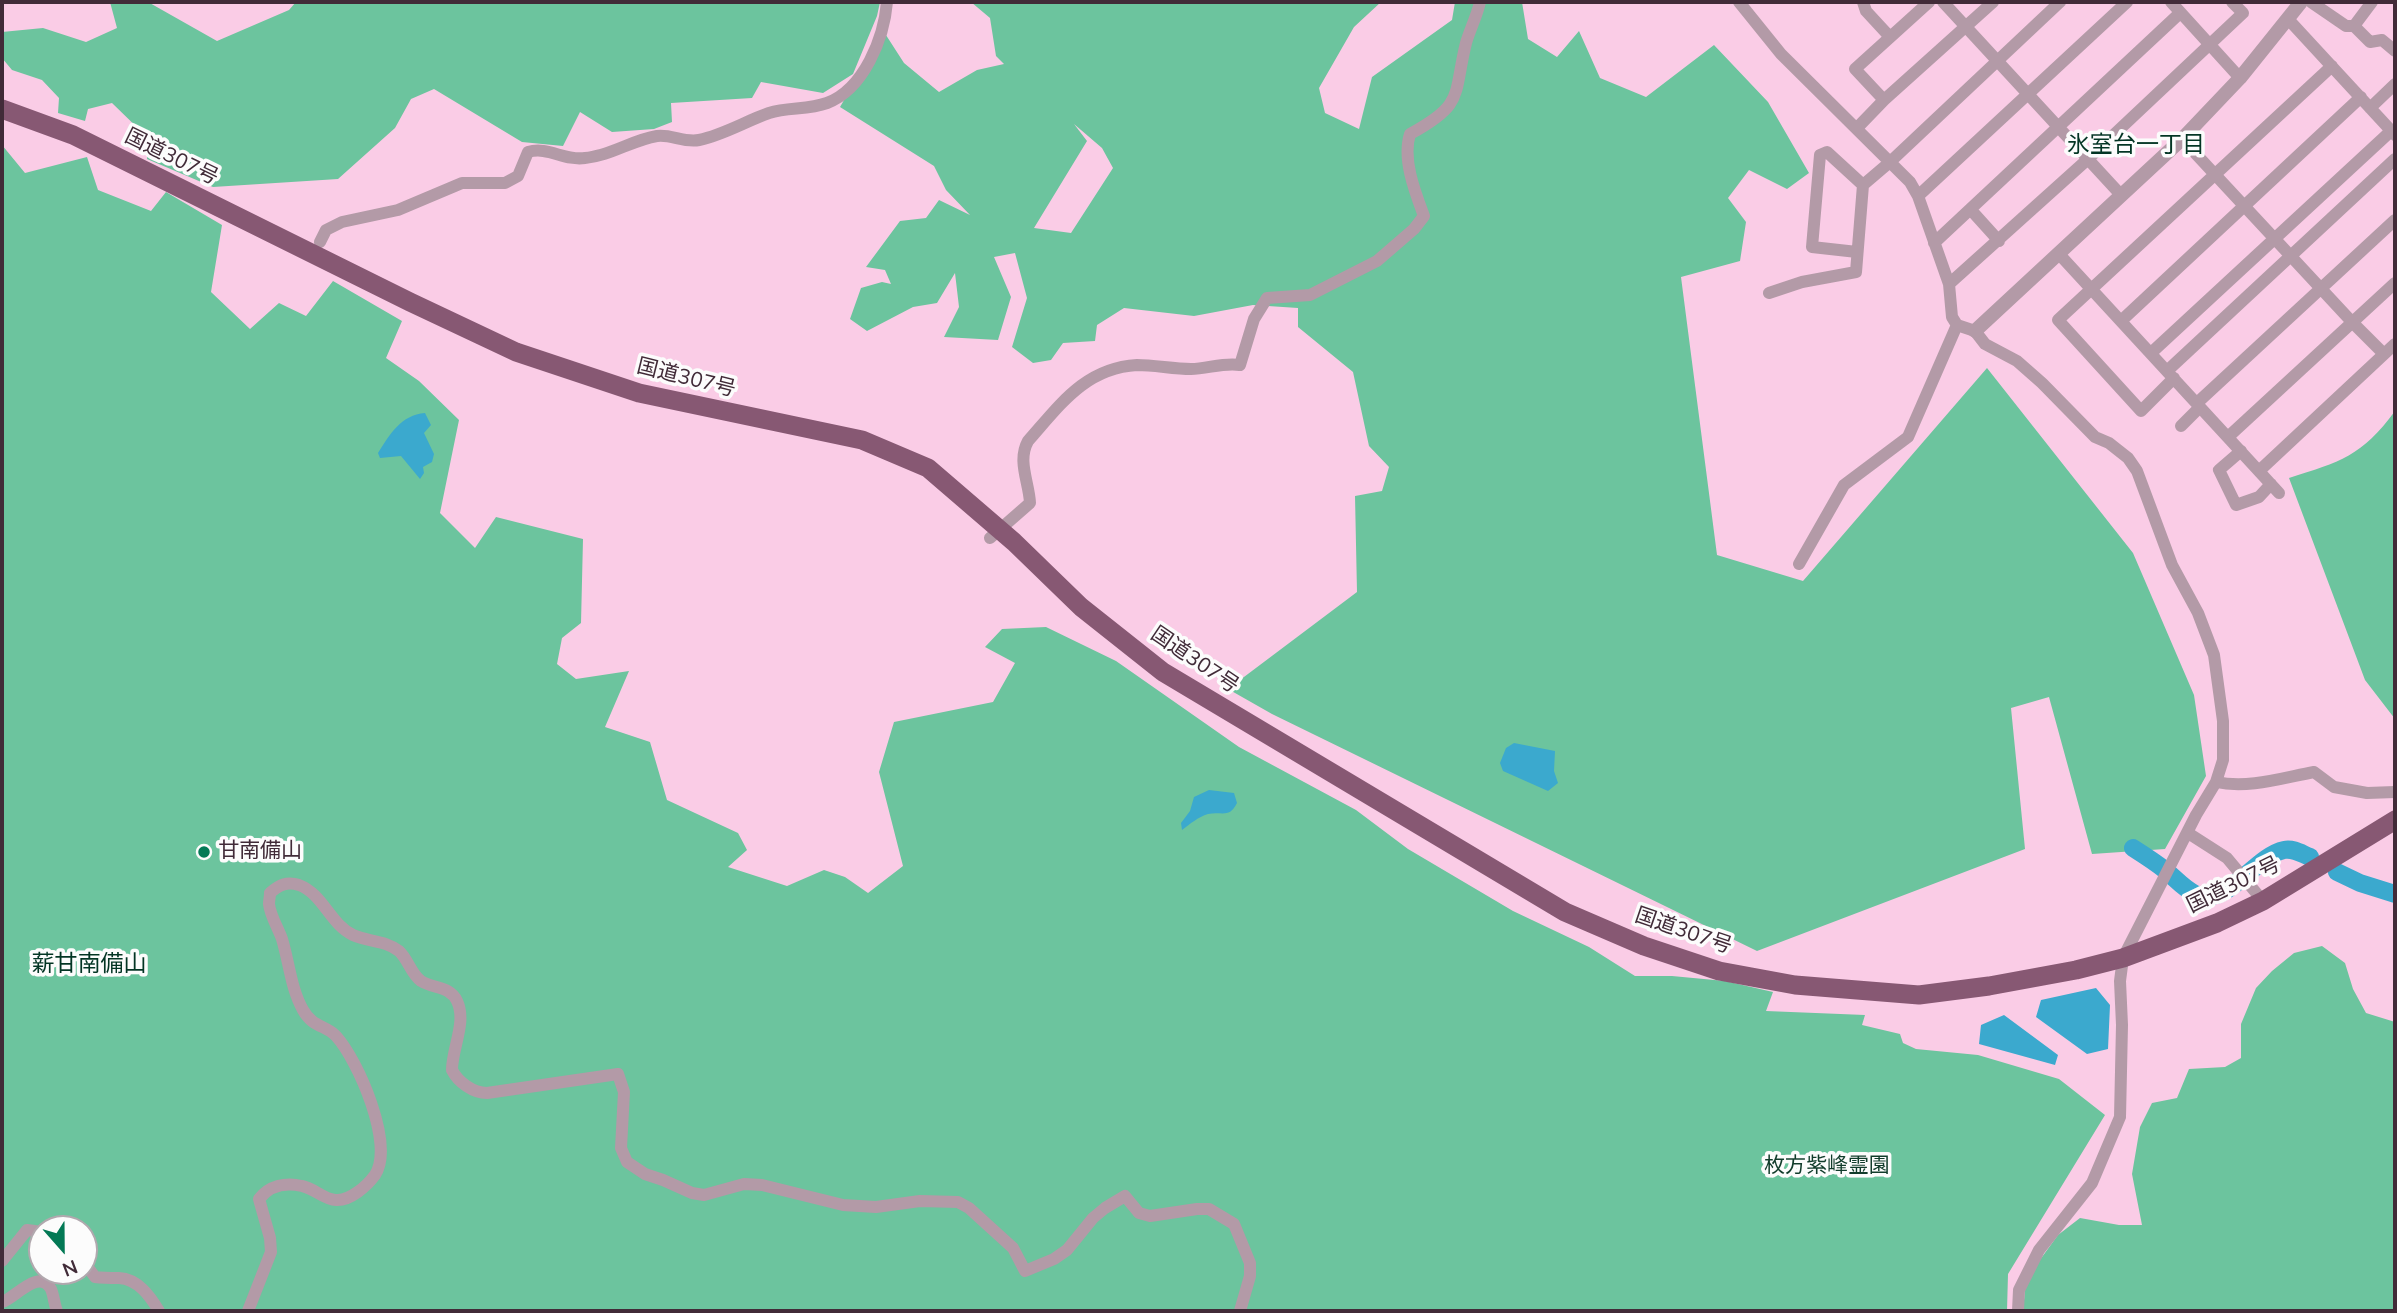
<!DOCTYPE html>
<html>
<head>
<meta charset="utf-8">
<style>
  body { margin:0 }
  #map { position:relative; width:2397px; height:1313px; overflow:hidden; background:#facce6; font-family:"Nunito Sans",sans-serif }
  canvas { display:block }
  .frame { position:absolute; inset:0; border:4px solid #412b38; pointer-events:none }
  .north { position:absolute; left:28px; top:1215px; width:70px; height:70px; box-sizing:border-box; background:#fcfcfc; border:2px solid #b1a8ae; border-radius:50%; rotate:159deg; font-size:19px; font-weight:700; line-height:28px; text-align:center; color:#412b38 }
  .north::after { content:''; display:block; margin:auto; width:24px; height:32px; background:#037955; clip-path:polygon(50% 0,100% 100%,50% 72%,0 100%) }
</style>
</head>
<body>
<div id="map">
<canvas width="2397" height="1313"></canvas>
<div class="frame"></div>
<div class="north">N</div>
</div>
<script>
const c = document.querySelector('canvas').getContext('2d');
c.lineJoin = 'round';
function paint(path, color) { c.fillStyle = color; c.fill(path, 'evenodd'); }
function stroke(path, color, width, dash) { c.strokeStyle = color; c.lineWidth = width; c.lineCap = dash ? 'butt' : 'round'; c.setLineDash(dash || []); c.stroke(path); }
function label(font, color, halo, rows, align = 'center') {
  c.font = font + ' "Nunito Sans","Noto Sans JP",sans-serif'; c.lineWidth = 7; c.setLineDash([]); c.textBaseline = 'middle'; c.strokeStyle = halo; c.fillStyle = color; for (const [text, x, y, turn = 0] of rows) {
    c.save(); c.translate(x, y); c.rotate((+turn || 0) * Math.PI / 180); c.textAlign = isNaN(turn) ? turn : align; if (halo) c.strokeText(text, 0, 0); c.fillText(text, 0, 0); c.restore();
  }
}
paint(new Path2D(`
  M110 2H148L217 41 289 10 296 2H880L877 16 853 74 823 93 761 82 752 98 671 103 672 122 654 129 612 132 580 112 563 146 522 142 434 89 411 99 395 128 338 179 213 187 147 159 149 139 112 103 88 109 85 121 58 113 59 98 42 80 12 70 2 58V32L43 28 86 42 117 28Z
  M971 2H1381L1354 27 1319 88 1325 113 1359 129 1372 77 1452 20 1455 2H1522L1528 39 1557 57 1579 31 1600 78 1646 97 1714 45 1768 102 1809 173 1787 189 1749 170 1728 198 1746 222 1740 261 1681 277 1717 555 1803 581 1987 368 2133 553 2194 695 2206 776 2165 849 2092 854 2049 697 2011 708 2025 849 1757 951 1272 714 1228 689 1357 592 1355 496 1382 491 1389 467 1369 446 1353 372 1298 327V308L1253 305 1194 316 1124 308 1097 325 1095 341 1063 343 1051 360 1033 363 1012 347 1027 298 1015 253 994 257 1011 297 998 340 944 337 959 307 955 273 937 303 913 307 867 331 850 319 861 288 882 282 891 284 885 270 866 267 900 221 926 218 939 200 970 215 946 190 934 166 840 107 884 32 904 63 939 92 977 70 1004 64 996 56 990 18ZM1074 124 1102 148 1113 168 1071 233 1034 228 1087 141Z
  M2 145 25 173 87 157 98 190 151 211 166 192 222 225 211 292 250 329 279 303 306 316 333 281 402 321 386 358 419 381 459 420 440 513 475 548 496 517 583 539 581 623 562 638 557 664 576 679 629 671 605 727 650 742 667 800 738 833 747 850 728 867 787 886 824 870 845 877 868 893 903 866 879 772 894 722 993 702 1015 663 985 647 1002 629 1046 627 1116 661 1239 747 1356 810 1408 849 1513 911 1589 947 1635 976H1672L1725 981 1773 992 1766 1011 1865 1015 1862 1025 1900 1034 1903 1043 1916 1049 1978 1055 2059 1079 2105 1115 2008 1274 2007 1311H2ZM42 1229H84V1271H42Z
  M2395 411V719L2365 680 2289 478C2340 462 2362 456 2395 411Z
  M2322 946 2345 963 2353 989 2366 1013 2395 1022V1311H2023L2026 1279 2058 1235 2080 1218 2119 1225H2142L2132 1174 2140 1127 2152 1103 2177 1098 2189 1069 2225 1067 2241 1058V1024L2256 988 2272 971 2294 953Z`), '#6cc49e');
paint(new Path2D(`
  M425 413 431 425 424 433 434 454 432 462 423 467 424 473 420 479 401 456 380 458 378 453C390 434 401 415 425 413Z
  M1514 743 1555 751 1554 771 1558 783 1548 791 1503 771 1500 763 1506 748Z
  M1209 790 1234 793 1237 803C1229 819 1222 811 1208 814 1198 817 1190 824 1182 830L1181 823 1190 811 1194 797Z
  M2096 988 2110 1005 2108 1049 2087 1054 2036 1017 2041 1000Z
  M2004 1015 2058 1055 2055 1065 1979 1044 1981 1025Z`), '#3ba9ce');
stroke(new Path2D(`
  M2133 848C2144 855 2155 862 2165 870 2175 878 2183 888 2195 894 2226 909 2255 856 2284 850 2294 848 2302 854 2310 857
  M2337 872 2360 883 2395 894`), '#3ba9ce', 18);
stroke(new Path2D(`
  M1739 2 1781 54 1910 182 1918 196 1949 284 1952 317 1957 325 1975 331 1985 344 2017 361 2042 383 2095 437 2109 443 2128 458 2137 471 2172 565 2198 613 2214 655 2223 721V760L2216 782 2196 815 2123 958 2120 981 2122 1025 2120 1117 2092 1183 2039 1250 2019 1290 2018 1311
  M1863 2 1866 11 1890 37
  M1943 2 2121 195
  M2171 2 2240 78
  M2311 2 2346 26H2354L2370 42 2382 40 2395 51
  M2288 19 2395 135
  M2354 26 2372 2
  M1884 100 1855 69 1929 2
  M2370 108 2395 84
  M1857 128 1884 100 1993 2
  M2182 139 2352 322 2384 354
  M1918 196 2127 2
  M1971 210 1999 241
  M320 242 326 230 342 222 398 210 462 183H505L518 176 528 152C548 146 564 161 585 158 610 156 632 140 657 136 671 134 684 143 699 140 723 135 746 121 769 113 788 107 808 110 827 103 864 89 884 38 887 2
  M1934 243 2180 13
  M1857 252 1812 247 1820 155 1827 152 1863 185
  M2059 254 2279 493
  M1949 284 2088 159 2243 13 2232 2
  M1769 293 1802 282 1856 272 1863 185 1890 162 2060 2
  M2121 321 2361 97
  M2151 353 2391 131
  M2167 371 2395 159
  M2174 378 2141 411 2058 320 2332 66
  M2197 403 2395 220
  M2181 426 2200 407
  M2228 437 2395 283
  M2241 451 2219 470 2236 505 2259 497 2271 484
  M2259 471 2395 344
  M990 538 1030 503C1029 482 1017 461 1028 441 1060 405 1085 368 1137 365 1155 365 1173 369 1191 369 1207 369 1224 362 1240 365L1254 319 1267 298 1310 295 1377 261 1414 229 1424 216C1415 192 1402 159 1410 134 1465 104 1453 96 1466 43 1470 29 1477 16 1480 2
  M1799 564 1844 485 1908 437 1957 325
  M2216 782C2248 789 2282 778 2314 772L2334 787 2367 793 2395 792
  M2188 833 2227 858 2263 901
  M2 1261 27 1230 42 1232
  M84 1262 95 1277C103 1278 111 1278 119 1278 138 1279 150 1296 159 1311
  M2 1302C14 1299 39 1267 51 1289 54 1296 54 1304 57 1311
  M248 1311 271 1252 270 1238 259 1199C269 1186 285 1182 302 1186 314 1188 324 1200 336 1200 350 1201 367 1186 375 1175 395 1145 358 1060 336 1036 326 1025 313 1028 303 1010 291 989 289 962 282 939 278 928 270 915 269 904 269 900 270 897 270 893 279 885 287 881 299 885 323 894 330 924 353 935 368 942 385 940 399 951 408 959 411 974 421 981 434 989 450 986 457 1001 467 1022 452 1048 452 1070 458 1082 473 1093 487 1093L618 1074 624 1092 621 1148 627 1162 645 1174 663 1180 692 1193 704 1195 744 1184 762 1185 843 1205 876 1207 920 1201 958 1202 969 1208 1013 1248 1025 1271 1054 1259 1067 1250 1093 1218 1105 1208 1125 1196 1139 1213 1150 1216 1197 1209H1209L1234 1224 1250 1263V1276L1240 1311`), '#b39aa7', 12);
stroke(new Path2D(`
  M1975 331 2182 139 2240 78 2301 2`), '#b39aa7', 14);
stroke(new Path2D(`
  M2 109 73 135 410 302 516 352 639 393 862 440 928 468 1014 542 1081 607 1163 672 1565 912 1644 946 1719 971 1795 985 1919 995 1989 986 2076 970 2123 958 2217 923 2263 901 2395 820`), '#875873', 19);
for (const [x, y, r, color] of [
  [204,852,7,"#037955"]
]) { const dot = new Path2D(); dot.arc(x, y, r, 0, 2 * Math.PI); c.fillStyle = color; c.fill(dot); stroke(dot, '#fcfcfc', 2.5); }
label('21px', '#412b38', '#fcfcfc', [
  ["国道307号",171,158,26],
  ["国道307号",686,379,14],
  ["国道307号",1194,661,34],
  ["国道307号",2234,886,-26],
  ["国道307号",1683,932,19]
]);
label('21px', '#412b38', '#fcfcfc', [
  ["甘南備山",218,852]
], 'left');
label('21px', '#113c2b', '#fcfcfc', [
  ["枚方紫峰霊園",1827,1167]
]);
label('23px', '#033524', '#fcfcfc', [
  ["氷室台一丁目",2136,146],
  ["薪甘南備山",89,965]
]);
</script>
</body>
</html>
